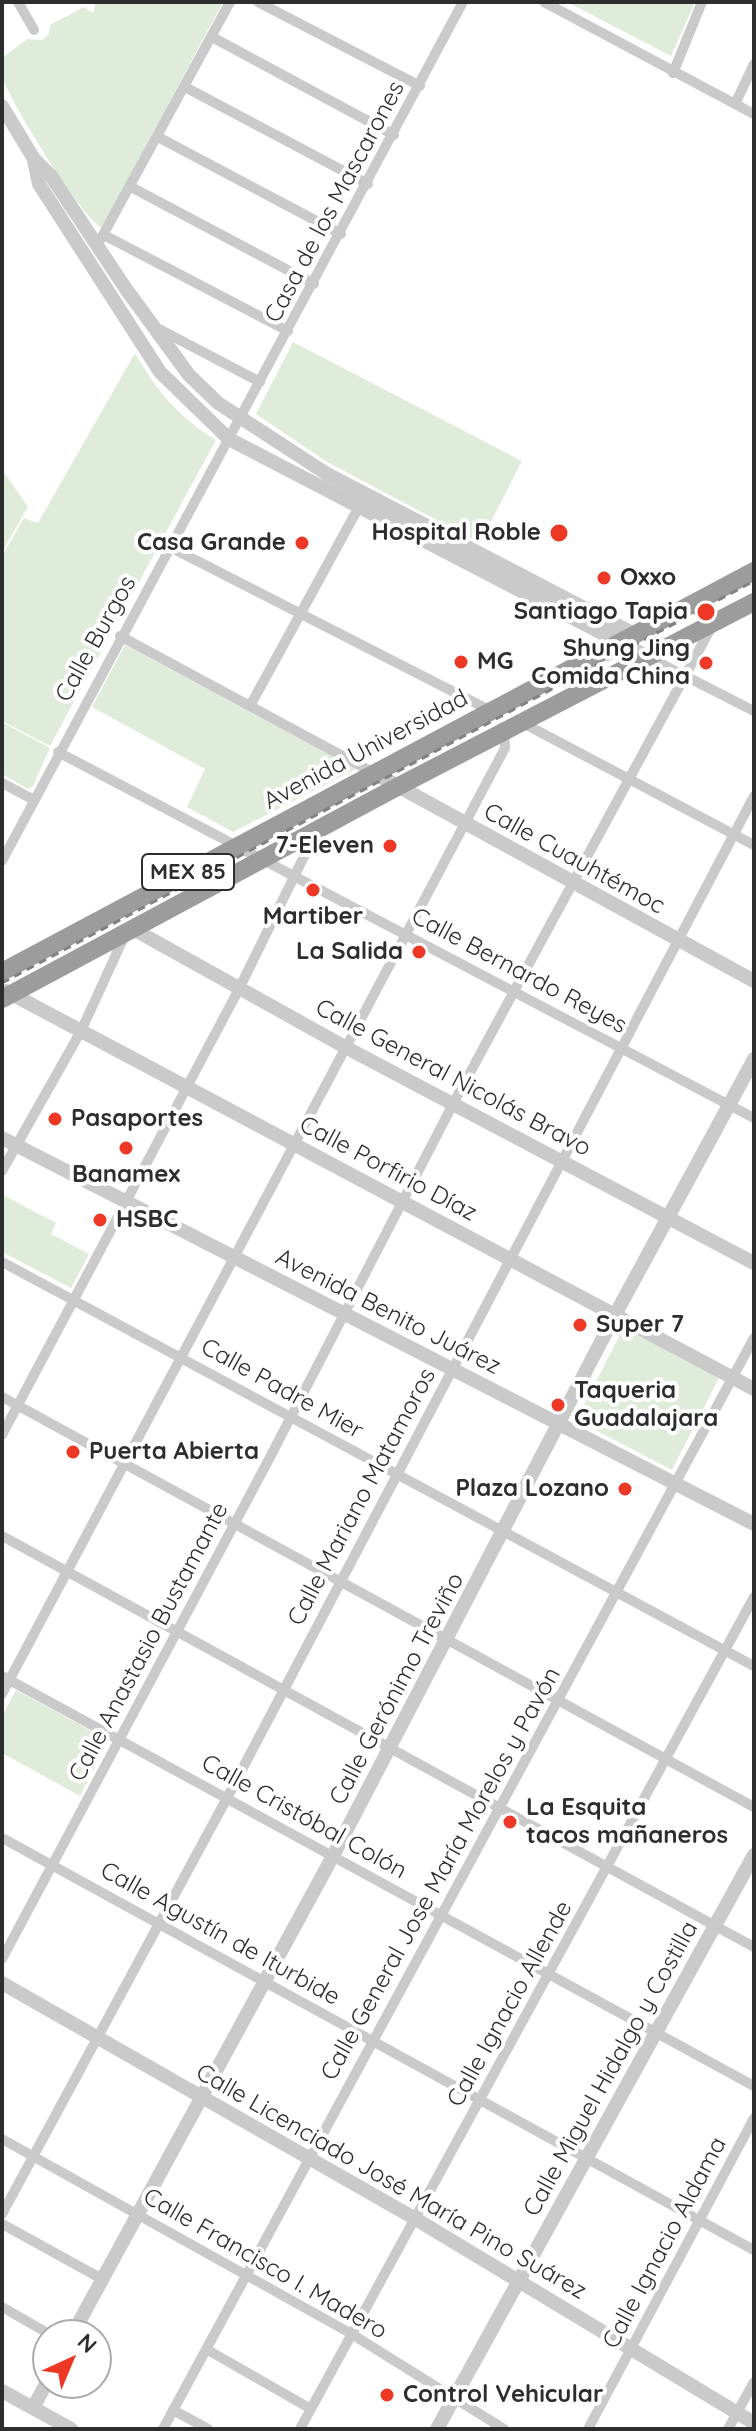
<!DOCTYPE html>
<html>
<head>
<meta charset="utf-8">
<style>
  body { margin:0 }
  #map { position:relative; width:756px; height:2431px; overflow:hidden; background:#fff; font-family:Quicksand,sans-serif }
  canvas { display:block }
  .frame { position:absolute; inset:0; border:4px solid #2d2d2d; pointer-events:none }
  .north { position:absolute; left:32px; top:2319px; width:80px; height:80px; box-sizing:border-box; background:#fff; border:2px solid #ababab; border-radius:50%; rotate:44deg; font-size:22px; font-weight:700; line-height:32px; text-align:center; color:#2d2d2d }
  .north::after { content:''; display:block; margin:auto; width:28px; height:36px; background:#ed3826; clip-path:polygon(50% 0,100% 100%,50% 72%,0 100%) }
</style>
</head>
<body>
<div id="map">
<canvas width="756" height="2431"></canvas>
<div class="frame"></div>
<div class="north">N</div>
</div>
<script>
const c = document.querySelector('canvas').getContext('2d');
c.lineJoin = 'round';
function paint(path, color) { c.fillStyle = color; c.fill(path, 'evenodd'); }
function stroke(path, color, width, dash) { c.strokeStyle = color; c.lineWidth = width; c.lineCap = dash ? 'butt' : 'round'; c.setLineDash(dash || []); c.stroke(path); }
function label(font, color, halo, rows, align = 'center') {
  c.font = font + ' Quicksand,sans-serif'; c.lineWidth = 8; c.setLineDash([]); c.textBaseline = 'middle'; c.strokeStyle = halo; c.fillStyle = color; for (const [text, x, y, turn = 0] of rows) {
    c.save(); c.translate(x, y); c.rotate((+turn || 0) * Math.PI / 180); c.textAlign = isNaN(turn) ? turn : align; if (halo) c.strokeText(text, 0, 0); c.fillText(text, 0, 0); c.restore();
  }
}
paint(new Path2D(`
  M96 2H223L102 228C79 215 16 110 4 82 1 75 2 66 2 58L27 39 42 40 49 34 50 25 84 7 93 13Z
  M567 2H695L671 56Z
  M293 342 522 461 480 543 327 462 256 414Z
  M135 353C157 391 178 417 216 440L50 746 2 721V556L24 518 38 523Z
  M2 469 28 507 2 552Z
  M125 645 356 769 233 832 187 807 205 769 92 707Z
  M2 722 50 748 33 786 28 789 2 774Z
  M3 1195 56 1223 51 1234 89 1254 71 1288 2 1252Z
  M624 1327 719 1378 672 1470 576 1420Z
  M16 1690 108 1740 80 1796 2 1753V1716Z`), '#e0ecda');
stroke(new Path2D(`
  M18 2 34 30
  M258 2 420 86
  M544 2 754 114
  M212 37 394 135
  M673 73 702 2
  M185 87 368 184
  M735 104 754 64
  M158 137 341 234
  M131 187 314 284
  M106 236 288 331
  M98 244 230 2
  M157 328 260 382
  M170 547 491 711
  M120 636 374 773
  M648 657 754 711
  M250 706 361 503
  M521 722 754 845
  M58 752 754 1118
  M2 783 34 800
  M2 861 463 2
  M2 1171 81 1031 125 935
  M2 1262 754 1666
  M2 1397 754 1807
  M2 1435 239 989 315 834
  M2 1536 754 1947
  M2 1676 754 2086
  M2 1694 505 748 504 731
  M2 1838 754 2250
  M2 1959 267 1463 453 1104 712 626
  M2 2139 350 2333 504 2429
  M2 2214 227 1798 754 796
  M2 2224 102 2279
  M2 2307 51 2335
  M206 2349 311 2409
  M173 2410 208 2429
  M163 2429 754 1338
  M300 2429 754 1597
  M588 2429 754 2118
  M728 2429 754 2382`), '#cacaca', 10);
stroke(new Path2D(`
  M2 106 34 159 51 176 126 289 189 375 218 403 327 474 634 634
  M34 160 39 184 160 372 229 439 648 657
  M374 773 754 981
  M133 929 345 1047 754 1263
  M6 991 754 1389
  M2 1138 754 1524
  M2 1983 414 2218 754 2423
  M72 2335 333 1856 615 1315 754 1059
  M2 2391 71 2429
  M33 2408 48 2380
  M437 2429 754 1855`), '#cacaca', 14);
stroke(new Path2D(`
  M2 972 754 571
  M2 999 397 787 754 602`), '#9c9c9c', 18);
stroke(new Path2D(`
  M2 983 754 581`), '#828282', 3, [8, 6]);
for (const [x, y, r, color] of [
  [559,533,10,"#ed3826"],
  [302,543,8,"#ed3826"],
  [604,578,8,"#ed3826"],
  [706,612,10,"#ed3826"],
  [461,662,8,"#ed3826"],
  [706,663,8,"#ed3826"],
  [390,846,8,"#ed3826"],
  [313,890,8,"#ed3826"],
  [419,952,8,"#ed3826"],
  [55,1119,8,"#ed3826"],
  [126,1148,8,"#ed3826"],
  [100,1220,8,"#ed3826"],
  [580,1325,8,"#ed3826"],
  [558,1405,8,"#ed3826"],
  [73,1452,8,"#ed3826"],
  [625,1489,8,"#ed3826"],
  [510,1822,8,"#ed3826"],
  [387,2395,8,"#ed3826"]
]) { const dot = new Path2D(); dot.arc(x, y, r, 0, 2 * Math.PI); c.fillStyle = color; c.fill(dot); stroke(dot, '#fff', 3); }
for (const [x, y, w] of [
  [188,872,92]
]) { const box = new Path2D(); box.roundRect(x - w / 2, y - 18, w, 36, 6); c.fillStyle = '#fff'; c.fill(box); stroke(box, '#2d2d2d', 2); }
label('bold 22px', '#2d2d2d', null, [
  ["MEX 85",188,872]
]);
label('24px', '#2d2d2d', '#fff', [
  ["Casa de los Mascarones",335,202,-62],
  ["Calle Burgos",96,639,-61],
  ["Avenida Universidad",366,750,-28],
  ["Calle Cuauhtémoc",574,859,29],
  ["Calle Bernardo Reyes",519,971,28],
  ["Calle General Nicolás Bravo",453,1078,28],
  ["Calle Porfirio Díaz",388,1169,28],
  ["Avenida Benito Juárez",388,1312,27],
  ["Calle Padre Mier",282,1389,29],
  ["Calle Mariano Matamoros",362,1497,-62],
  ["Calle Anastasio Bustamante",149,1642,-62],
  ["Calle Gerónimo Treviño",397,1689,-62],
  ["Calle Cristóbal Colón",304,1817,29],
  ["Calle General Jose María Morelos y Pavón",441,1874,-61],
  ["Calle Agustín de Iturbide",220,1934,29],
  ["Calle Ignacio Allende",510,2004,-61],
  ["Calle Miguel Hidalgo y Costilla",611,2069,-61],
  ["Calle Licenciado José María Pino Suárez",391,2182,30],
  ["Calle Ignacio Aldama",665,2243,-62],
  ["Calle Francisco I. Madero",265,2264,30]
]);
label('bold 24px', '#2d2d2d', '#fff', [
  ["Hospital Roble",541,533,"right"],
  ["Casa Grande",286,543,"right"],
  ["Oxxo",620,578],
  ["Santiago Tapia",688,612,"right"],
  ["Shung Jing",690,649,"right"],
  ["Comida China",690,677,"right"],
  ["MG",477,662],
  ["7-Eleven",374,846,"right"],
  ["Martiber",313,917,"center"],
  ["La Salida",403,952,"right"],
  ["Pasaportes",71,1119],
  ["Banamex",126,1175,"center"],
  ["HSBC",116,1220],
  ["Super 7",596,1325],
  ["Taqueria",574,1391],
  ["Guadalajara",574,1419],
  ["Puerta Abierta",89,1452],
  ["Plaza Lozano",609,1489,"right"],
  ["La Esquita",526,1808],
  ["tacos mañaneros",526,1836],
  ["Control Vehicular",403,2395]
], 'left');
</script>
</body>
</html>
